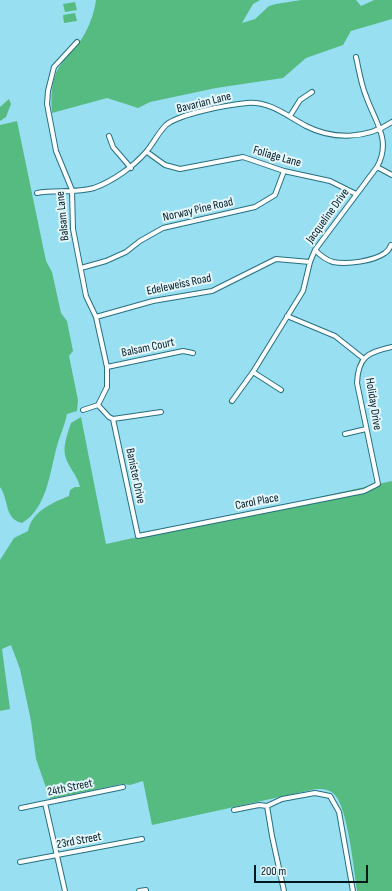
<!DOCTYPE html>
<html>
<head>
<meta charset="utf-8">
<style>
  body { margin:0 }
  #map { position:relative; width:392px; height:891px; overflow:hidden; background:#99dff2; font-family:"Sofia Sans Condensed",sans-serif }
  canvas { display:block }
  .scale { position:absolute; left:254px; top:865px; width:114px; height:18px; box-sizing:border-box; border:2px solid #00171e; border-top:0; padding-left:5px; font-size:12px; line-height:14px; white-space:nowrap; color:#00171e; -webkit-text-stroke:3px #e3f7fd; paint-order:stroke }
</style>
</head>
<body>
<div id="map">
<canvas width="392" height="891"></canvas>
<div class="scale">200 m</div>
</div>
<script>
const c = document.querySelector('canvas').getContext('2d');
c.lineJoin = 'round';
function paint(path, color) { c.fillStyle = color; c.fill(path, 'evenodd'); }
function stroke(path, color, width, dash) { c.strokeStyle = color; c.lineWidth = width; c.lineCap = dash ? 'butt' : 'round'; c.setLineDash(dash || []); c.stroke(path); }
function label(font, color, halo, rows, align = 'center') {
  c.font = font + ' "Sofia Sans Condensed",sans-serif'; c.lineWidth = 4; c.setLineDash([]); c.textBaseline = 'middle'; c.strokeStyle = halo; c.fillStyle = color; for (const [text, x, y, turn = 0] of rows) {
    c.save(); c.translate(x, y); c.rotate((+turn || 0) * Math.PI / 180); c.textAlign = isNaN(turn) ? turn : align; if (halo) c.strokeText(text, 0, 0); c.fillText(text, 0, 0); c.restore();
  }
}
paint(new Path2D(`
  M96 0H260L253 4 242 23 255 19 269 6 276 4 301 0H356L361 6 374 0H392V19L351 31 343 45 306 58 283 78 216 88 150 102 138 108 107 98 52 113C51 99 51 86 56 73 61 61 71 53 79 43 88 30 94 15 96 0Z
  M75 2 77 10 65 12 63 4Z
  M75 13 77 21 64 23 63 15Z
  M9 99 11 104 6 117 0 121V107Z
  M17 121 46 261 52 272 61 313 67 321 73 351 69 356 78 400 77 411 67 414C65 425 60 435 57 446 50 471 47 509 22 523 4 519 9 499 0 487V125Z
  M81 417 106 544 392 481V891H357C354 871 348 807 334 794 328 789 323 789 316 789L152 825 143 781 130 785 122 784 50 799 36 759 31 721 20 669 11 645 2 649 10 709 0 711V560L14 538 28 531C32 511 52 503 69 496L70 490 75 487H80C77 474 67 466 65 455 63 445 68 432 71 423Z`), '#55bb80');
const minor = new Path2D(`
  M77 42 54 67 48 91 47 104 56 151 72 190 73 229 86 296 96 317 107 367V387L98 405 83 410
  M290 116 300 100 312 92
  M109 136 113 147 131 168
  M147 152 165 165 180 169 243 157 284 171 330 181 356 194
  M377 167 392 175
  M37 193C55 190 77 193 94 188 113 181 133 167 146 152 153 144 158 133 166 125 181 113 228 105 247 103 270 101 287 116 306 126 333 140 367 139 392 122
  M315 250C321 256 326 260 333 262 347 265 374 261 385 253 388 251 390 248 391 245
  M81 268 106 261 126 252 140 241 163 228 255 207 275 195 284 171
  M287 316 335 336 364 359
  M96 317 153 301 212 291 276 259 310 262
  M107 367 183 351 193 353
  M253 372 281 390
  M232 401 253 372 303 291 310 262 315 250 377 167C392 140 375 122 366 96 361 84 359 70 356 57
  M98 405 109 417 113 419 161 412
  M113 419 138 536 364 491 378 484 357 383C358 357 368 352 392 347
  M345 434 366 429
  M45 803 65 891
  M267 806 272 836 284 891
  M21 808 123 787
  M234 810 259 805 267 806 282 799 315 793 330 796 339 812 353 891
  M20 862 142 839
  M139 891 146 890`);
stroke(minor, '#256f7f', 6);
stroke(minor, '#fff', 4);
label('12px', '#00171e', '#e3f7fd', [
  ["Bavarian Lane",204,103,-14],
  ["Foliage Lane",277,157,16],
  ["Norway Pine Road",198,210,-13],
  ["Balsam Lane",63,216,-96],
  ["Jacqueline Drive",328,216,-54],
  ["Edeleweiss Road",179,285,-12],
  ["Balsam Court",148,348,-12],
  ["Holiday Drive",373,404,81],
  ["Banister Drive",135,476,78],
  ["Carol Place",257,502,-11],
  ["24th Street",70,788,-12],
  ["23rd Street",79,841,-11]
]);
</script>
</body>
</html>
